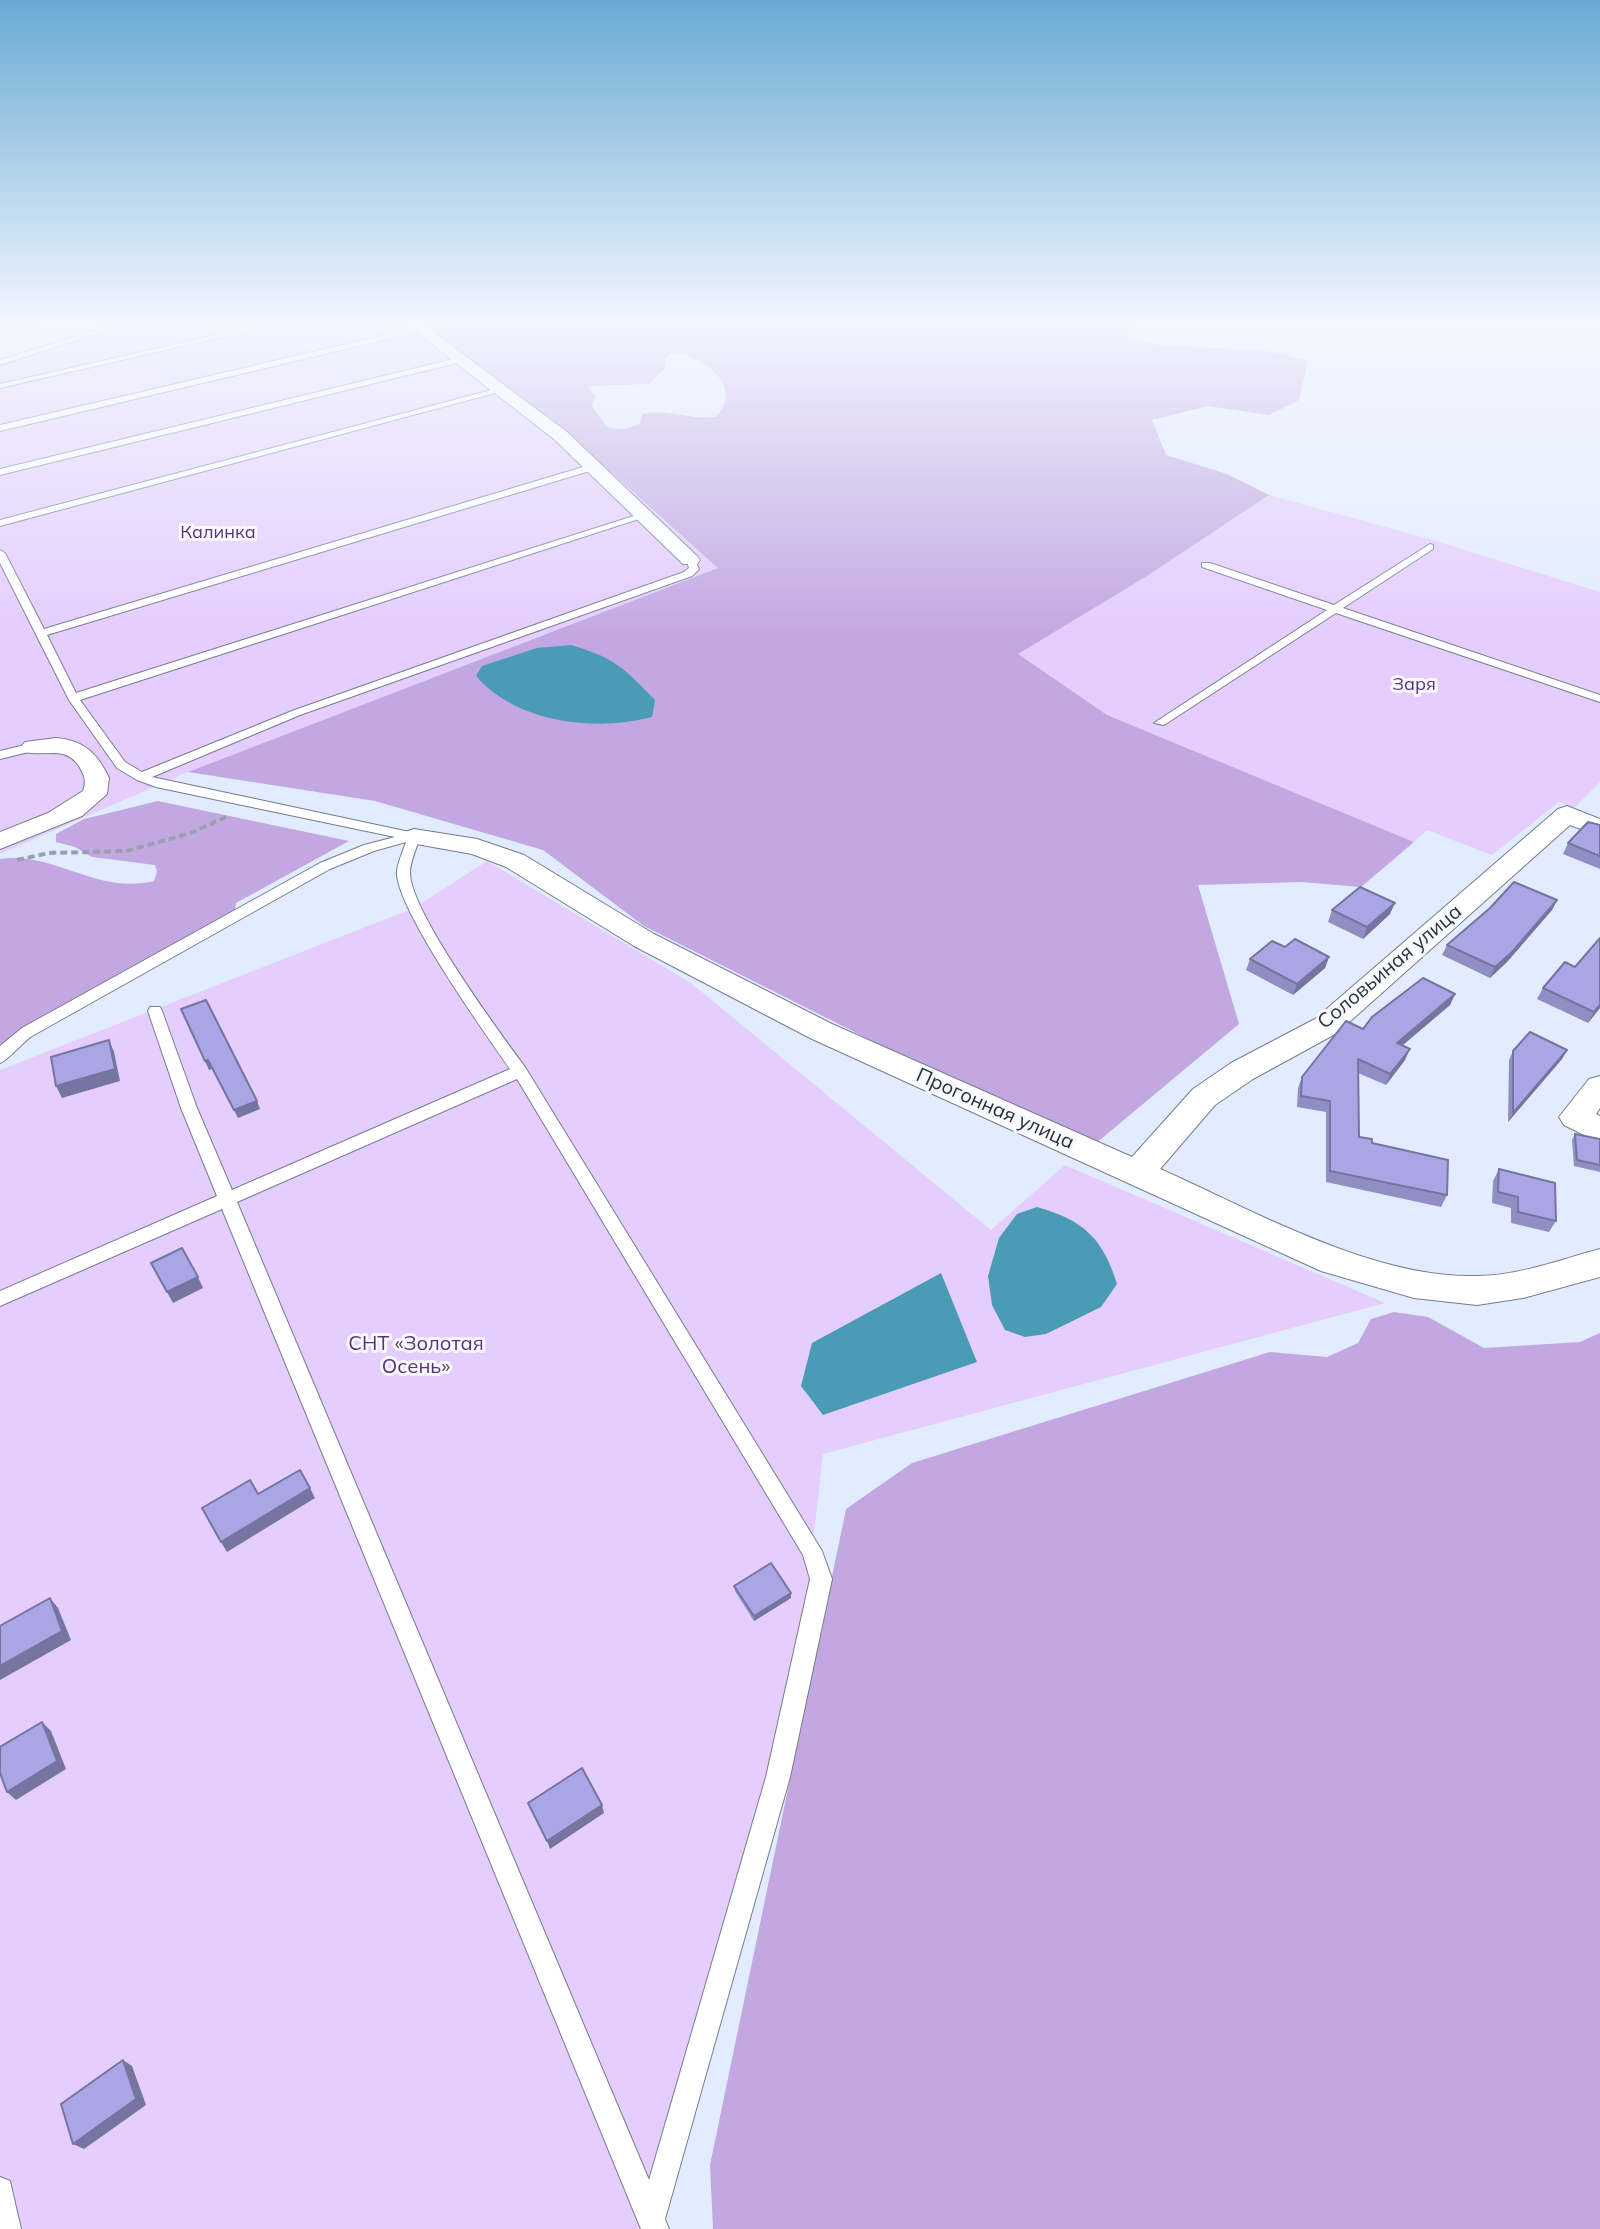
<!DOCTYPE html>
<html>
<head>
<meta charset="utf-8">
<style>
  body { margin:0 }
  canvas { display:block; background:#e2ecff }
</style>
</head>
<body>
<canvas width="1600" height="2229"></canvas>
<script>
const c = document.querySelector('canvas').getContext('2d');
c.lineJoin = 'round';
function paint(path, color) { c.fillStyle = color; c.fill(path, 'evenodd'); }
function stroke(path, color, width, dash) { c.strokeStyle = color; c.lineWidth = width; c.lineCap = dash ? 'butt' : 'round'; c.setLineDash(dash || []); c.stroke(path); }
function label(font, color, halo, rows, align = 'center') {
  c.font = font + ' Mulish,sans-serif'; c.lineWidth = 6; c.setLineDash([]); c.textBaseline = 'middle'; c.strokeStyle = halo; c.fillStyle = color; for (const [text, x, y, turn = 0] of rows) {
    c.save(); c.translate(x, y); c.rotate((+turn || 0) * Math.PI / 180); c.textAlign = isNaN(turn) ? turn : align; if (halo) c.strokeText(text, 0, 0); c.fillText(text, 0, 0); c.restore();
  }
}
paint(new Path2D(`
  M127 321H417L573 438 719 568 188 772 0 854V361Z
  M1269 495 1436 541 1600 592V782L1574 808 1559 802 1492 855 1427 830 1414 842 1107 715 1017 654 1147 576Z
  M487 861 691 983 991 1230 1065 1165 1385 1303 823 1454 812 1551 821 1579 655 2229H0V1070L414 908Z`), '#e5cdfe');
paint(new Path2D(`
  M417 321H1140L1126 336 1162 346 1264 350 1308 361 1299 400 1269 415 1208 406 1152 420 1166 455 1227 474 1269 495 1147 576 1018 654 1107 715 1414 842 1361 887 1301 882 1198 885 1239 1024 1095 1144 910 1060 644 926 543 850 375 801 188 772 718 568 573 438ZM672 353C704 355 745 387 716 417 689 420 665 408 642 414L640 423C628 430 620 430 607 427L592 406 595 396 587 386 649 384 666 367 665 357Z
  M158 801 349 841 236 903 234 918 42 1024 0 1058V859C55 851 96 895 154 881L157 872 155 865 92 857 75 847 56 842V834L84 819Z
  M1394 1312 1428 1317 1484 1348 1580 1342 1600 1333V2229H713L710 2165 846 1509 912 1463 1270 1352 1327 1357 1358 1343 1371 1319Z`), '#c3a7e2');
paint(new Path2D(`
  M571 645C615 658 624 668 655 700L652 717C595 732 516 723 476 676L482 666 537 648Z
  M1037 1207C1083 1220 1103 1238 1117 1284L1101 1307 1046 1334 1025 1337 1005 1330 992 1305 988 1276 999 1238 1017 1214Z
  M941 1273 977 1362 823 1415 801 1386 812 1343Z`), '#4a9cb6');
const service = new Path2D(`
  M124 321H135L0 365V360Z
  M278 321H292L0 388V384Z
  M419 327 422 331 0 431V425Z
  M462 357 465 361 0 475V469Z
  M499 388 506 390 0 526V520Z
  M593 464 596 465V469L47 635 76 693 640 514 648 516 80 700 125 762 142 772 292 711 684 572 689 568 686 558H694L699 569 692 576 300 715 152 777 419 834 420 837C417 847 410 862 410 872 409 910 500 1033 525 1067L822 1551 832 1579 790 1777 665 2219 669 2229H641L222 1209 0 1306V1291L217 1196 181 1108 148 1011 150 1007H160L162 1011 197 1108 232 1190 510 1069C487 1036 394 906 397 871 398 862 403 851 406 842L374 851 330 869 32 1036C23 1042 7 1061 0 1063V1046L22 1028 320 863 364 845 395 837 156 787 137 780 117 768 69 700 0 563V550L5 553 44 629ZM517 1079 803 1555 810 1579 766 1777 649 2180 237 1202Z
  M1430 544 1433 545V549L1343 608 1600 695V702L1336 613 1164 725 1154 723 1327 610 1202 567V563H1210L1334 605Z
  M33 743 39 747 37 750 0 759V751Z
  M0 2177 10 2181 21 2229H0Z`);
const minor = new Path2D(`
  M402 321H418L567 432 697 556 700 560 697 564H683L555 440Z
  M56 738C84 740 98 754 109 778L107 794 82 816 0 849V832L48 813 83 791C87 781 84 775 79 766 65 745 45 757 25 752L21 747 25 742Z
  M1567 806 1600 819V836L1570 825 1337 1033 1253 1079 1215 1105 1160 1169C1253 1210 1371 1278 1475 1276 1518 1276 1559 1260 1600 1249V1277L1523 1298 1477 1305 1414 1298 1321 1271 810 1038 634 946 506 867 472 854 405 842 401 837 405 832 414 829 477 839 524 855 654 934 832 1024 1132 1157 1193 1089 1231 1063 1315 1019 1558 809Z
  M1600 1076V1108L1596 1114 1600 1116V1143L1564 1125 1559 1117 1589 1079Z`);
const trunk = new Path2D(`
  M7 321H40L37 325 0 335V323Z`);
stroke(service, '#757d8e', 2);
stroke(minor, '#757d8e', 2);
stroke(trunk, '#7d99b2', 2);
stroke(new Path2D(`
  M17 860 49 853 126 851 191 833 228 816`), '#99a1af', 4, [7, 4]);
paint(service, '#fff');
paint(minor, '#fff');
paint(trunk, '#badbf6');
paint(new Path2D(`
  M1600 825V869L1563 854 1568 843Z
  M1557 900 1552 910 1507 962 1490 978 1442 955 1447 945Z
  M1332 910 1390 914 1363 939 1328 922Z
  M1285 947 1329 957 1325 968 1293 995 1246 970 1250 959Z
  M1575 967 1600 1008 1588 1023 1537 999 1543 988Z
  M1455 994 1450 1005 1402 1046 1405 1060 1386 1085 1358 1073 1359 1137 1372 1143 1447 1195 1441 1207 1326 1182V1112L1297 1107 1298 1088 1302 1077Z
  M1567 1050 1562 1059 1508 1122 1509 1060 1513 1051Z
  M1575 1134 1600 1139V1172L1574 1166 1572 1140Z
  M1499 1169 1556 1221 1549 1232 1511 1223V1208L1492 1203 1493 1181Z
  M734 1586 791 1593V1598L754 1621 735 1591Z`), '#908fc4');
paint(new Path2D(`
  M1557 900 1552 910 1507 962 1490 978 1495 967Z
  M1395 903 1390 914 1363 939 1367 927Z
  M1329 957 1325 968 1293 995 1297 984Z
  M1455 994 1450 1005 1392 1054 1397 1043Z
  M1600 1005V1008L1588 1023 1594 1012Z
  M109 1040 114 1052 120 1081 62 1098 56 1086Z
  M1410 1049 1405 1060 1386 1085 1390 1074Z
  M1567 1050 1562 1059 1508 1122 1513 1113Z
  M208 1060 212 1069 209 1070 205 1061Z
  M257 1101 260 1109 238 1118 234 1110Z
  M198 1277 203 1288 173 1303 167 1292Z
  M310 1488 315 1498 227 1552 221 1542Z
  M791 1593V1598L754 1621V1616Z
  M50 1598 58 1608 71 1640 0 1680V1666Z
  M42 1722 51 1731 66 1769 16 1800 7 1792Z
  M602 1805 604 1813 550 1849 547 1841Z
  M123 2060 132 2066 146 2105 84 2149 73 2144Z`), '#7674a0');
const building = new Path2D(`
  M1588 822 1600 825V856L1568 843Z
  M1514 882 1557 900 1512 952 1495 967 1447 945 1490 908Z
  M1360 887 1395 903 1367 927 1332 910Z
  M1600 938V1005L1594 1012 1543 988 1565 962 1575 967Z
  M1295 939 1329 957 1297 984 1250 959 1272 941 1285 947Z
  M1423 978 1455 994 1397 1043 1410 1049 1390 1074 1358 1059 1359 1137 1372 1139V1143L1448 1160 1447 1195 1330 1171V1101L1301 1096 1302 1077 1346 1021 1363 1029 1372 1017Z
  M206 1000 257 1101 234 1110 208 1060 205 1061 181 1009Z
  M1530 1032 1567 1050 1513 1113V1051Z
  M109 1040 115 1069 56 1086 51 1057Z
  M1575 1134 1600 1139V1165L1577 1160Z
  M1499 1169 1555 1183 1556 1221 1518 1212V1197L1498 1192Z
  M182 1248 198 1277 167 1292 151 1263Z
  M300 1470 310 1488 221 1542 202 1508 250 1480 258 1494Z
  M771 1563 791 1593 754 1616 734 1586Z
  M50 1598 62 1631 0 1666V1626Z
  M42 1722 57 1761 7 1792 0 1773V1747Z
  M582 1768 602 1805 547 1841 528 1803Z
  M123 2060 136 2099 73 2144 61 2104Z`);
paint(building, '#a8a6e4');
stroke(building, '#7674a0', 2);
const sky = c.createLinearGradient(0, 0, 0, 633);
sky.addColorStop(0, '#69aad4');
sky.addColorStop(0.51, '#f2f6ff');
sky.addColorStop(1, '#f2f6ff00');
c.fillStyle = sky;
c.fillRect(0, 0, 1600, 633);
label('18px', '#59347a', '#f7f9fd', [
  ["Калинка",218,533],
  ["Заря",1414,685]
]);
label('20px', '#2d3038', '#f7f9fd', [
  ["Соловьиная улица",1390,967,-40],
  ["Прогонная улица",995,1109,24]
]);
label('20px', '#59347a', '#f7f9fd', [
  ["СНТ «Золотая",416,1344],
  ["Осень»",416,1367]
]);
</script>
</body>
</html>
